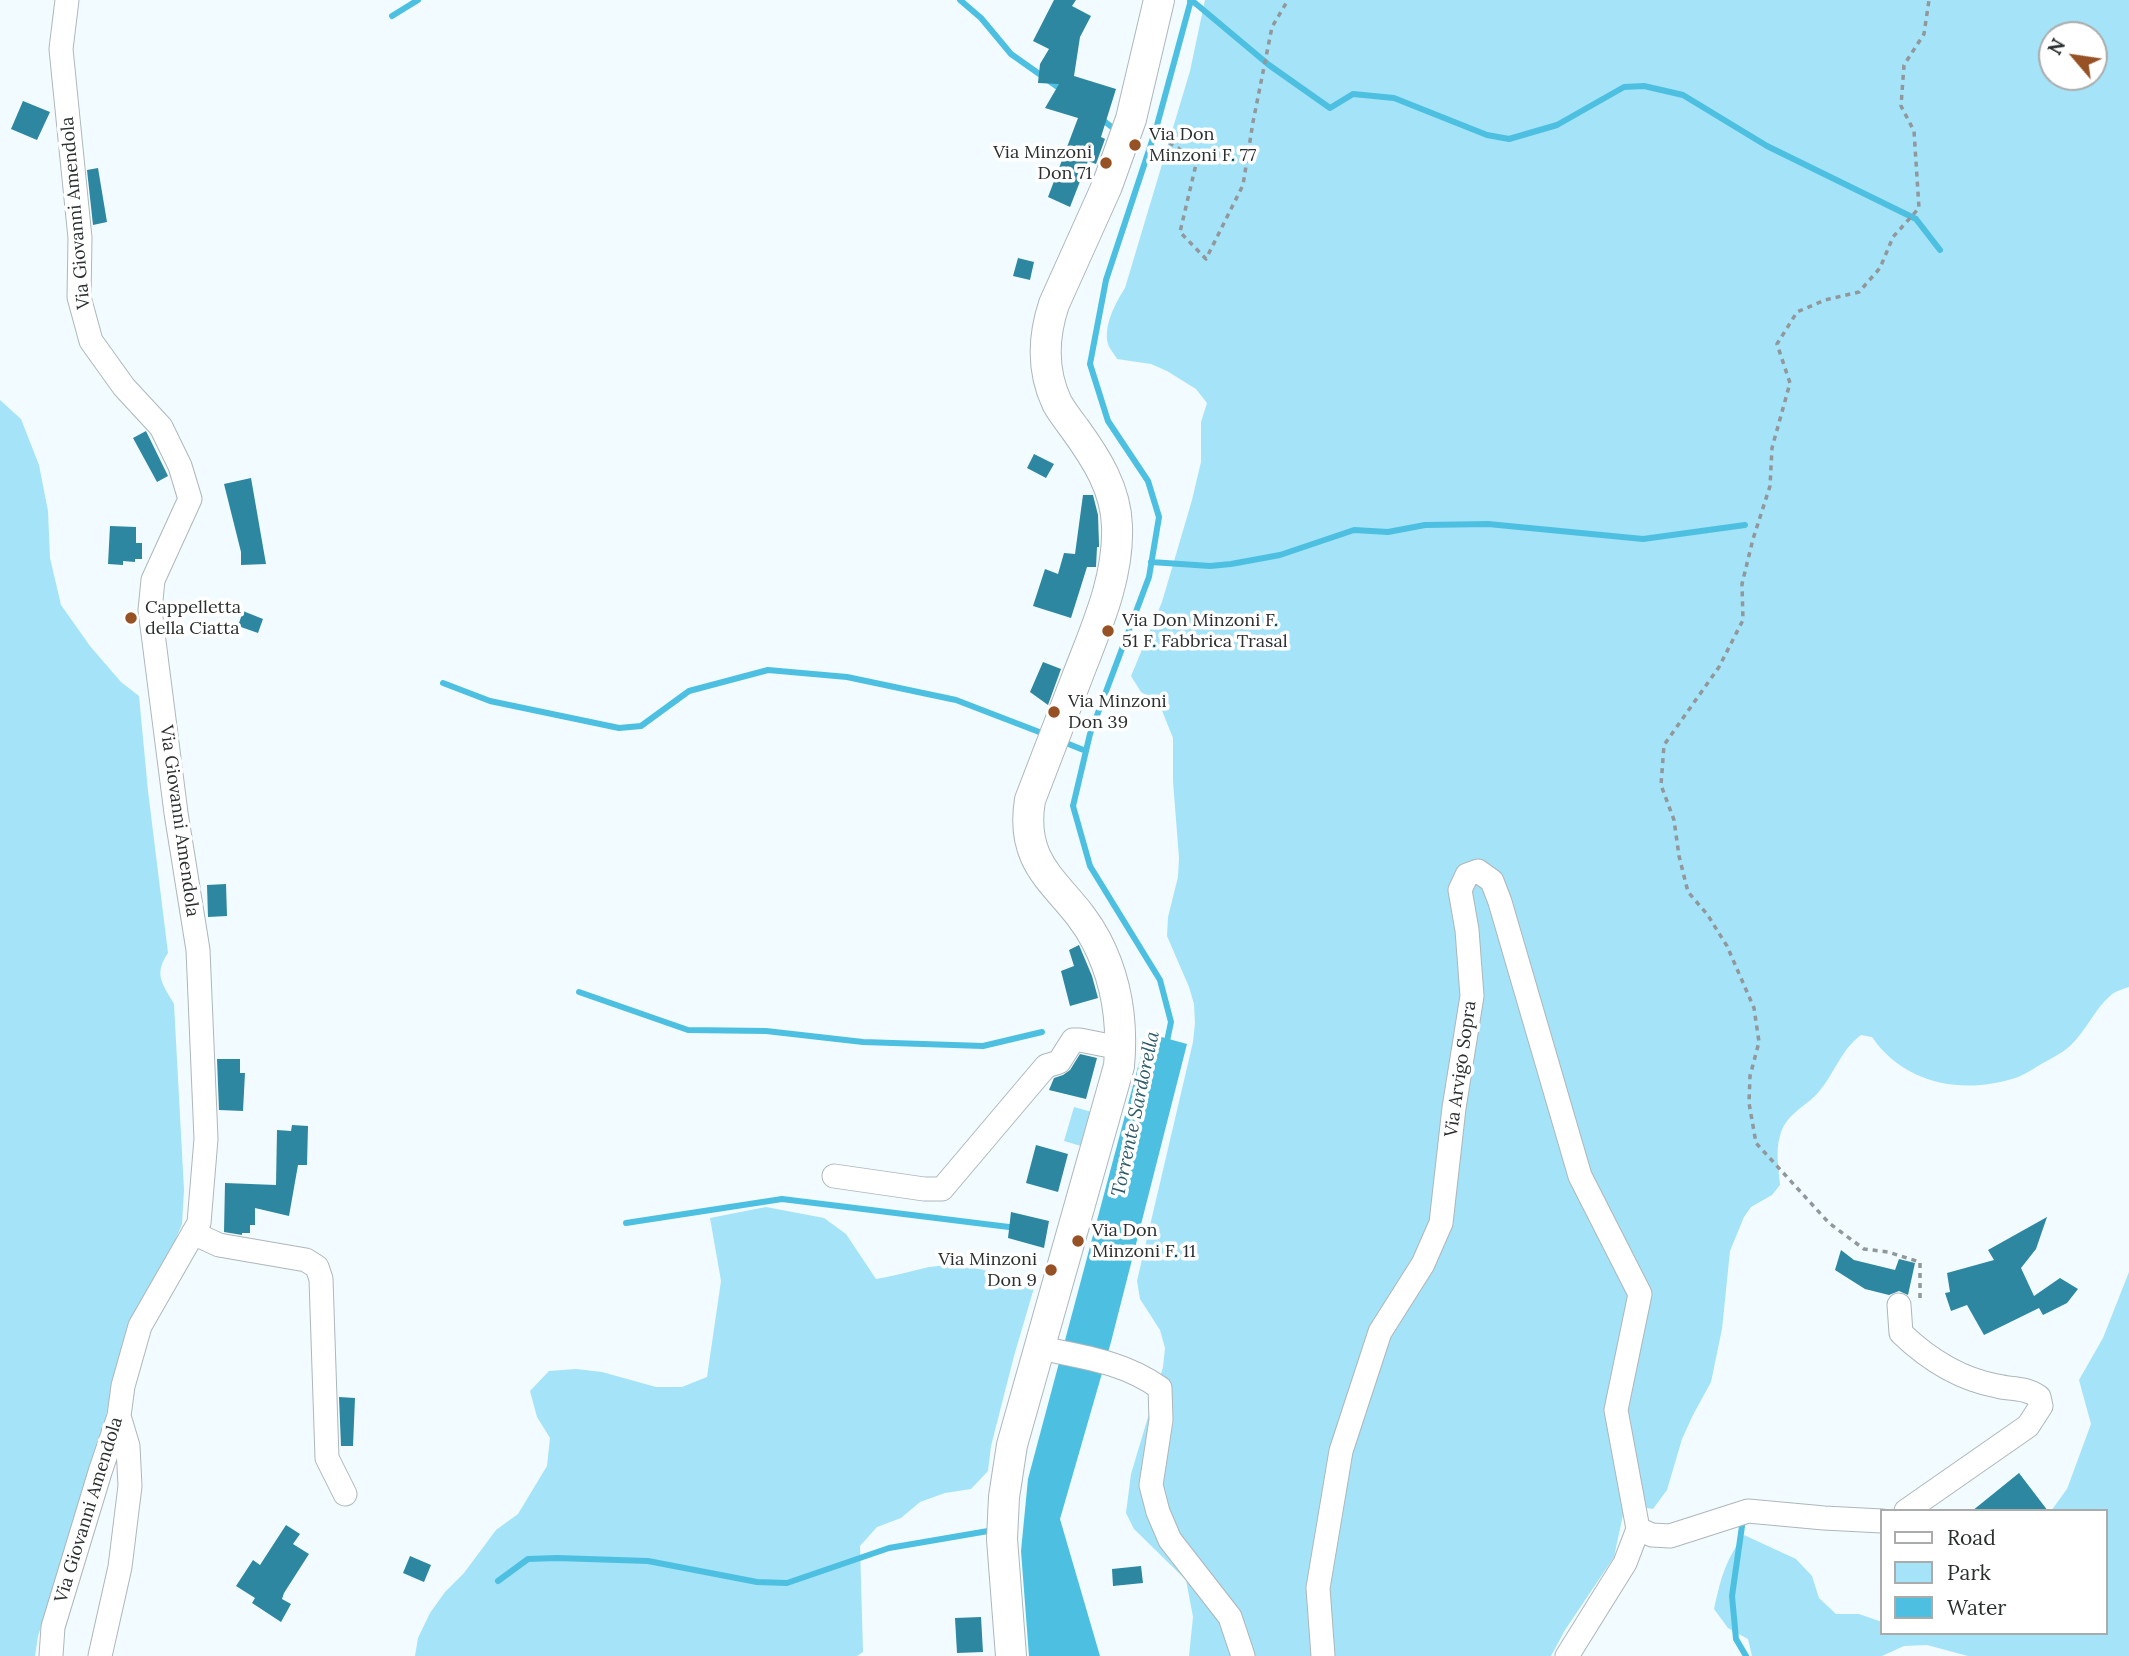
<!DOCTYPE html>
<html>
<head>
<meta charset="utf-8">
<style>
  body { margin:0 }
  #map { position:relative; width:2129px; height:1656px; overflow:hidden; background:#f2fbff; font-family:Lora,serif }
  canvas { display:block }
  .legend { position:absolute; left:1880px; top:1509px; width:228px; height:126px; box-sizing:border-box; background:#fff; border:2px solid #aaacac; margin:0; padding:9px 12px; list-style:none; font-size:21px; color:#2b2f30 }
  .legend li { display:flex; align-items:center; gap:14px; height:35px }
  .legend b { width:35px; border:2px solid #aaacac }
  .north { position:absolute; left:2038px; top:21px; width:70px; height:70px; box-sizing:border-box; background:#fff; border:2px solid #aaacac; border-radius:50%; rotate:299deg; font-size:19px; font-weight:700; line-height:28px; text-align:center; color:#2b2f30 }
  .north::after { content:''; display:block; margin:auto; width:24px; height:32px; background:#965225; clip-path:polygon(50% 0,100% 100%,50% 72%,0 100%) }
</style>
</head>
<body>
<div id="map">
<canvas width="2129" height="1656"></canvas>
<ul class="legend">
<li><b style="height:9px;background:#fff"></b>Road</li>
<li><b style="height:19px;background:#a5e3f8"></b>Park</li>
<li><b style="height:19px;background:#4dc0e1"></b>Water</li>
</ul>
<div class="north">N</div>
</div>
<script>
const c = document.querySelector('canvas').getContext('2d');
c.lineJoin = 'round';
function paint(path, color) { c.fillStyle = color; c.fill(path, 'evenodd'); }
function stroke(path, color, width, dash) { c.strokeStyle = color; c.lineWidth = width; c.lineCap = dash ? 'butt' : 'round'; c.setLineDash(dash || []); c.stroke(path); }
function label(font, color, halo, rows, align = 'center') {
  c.font = font + ' Lora,serif'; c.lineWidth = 7; c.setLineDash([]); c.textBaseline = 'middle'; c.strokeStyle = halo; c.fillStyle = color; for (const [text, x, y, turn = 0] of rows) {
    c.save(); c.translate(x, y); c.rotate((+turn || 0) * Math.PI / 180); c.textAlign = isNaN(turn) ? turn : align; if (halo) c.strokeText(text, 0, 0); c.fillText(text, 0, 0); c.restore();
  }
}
paint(new Path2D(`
  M1205 0H2129V987C2123 989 2115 991 2110 996 2094 1010 2086 1031 2070 1046 2062 1053 2052 1058 2043 1063 2034 1068 2025 1075 2015 1078 1963 1095 1904 1084 1872 1037L1861 1035C1840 1050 1833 1078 1815 1096 1801 1109 1785 1116 1780 1136 1775 1152 1779 1169 1780 1185L1772 1195 1751 1207 1744 1217 1730 1251 1722 1329 1711 1382 1693 1415 1682 1439 1667 1490 1653 1509 1630 1505 1623 1515 1614 1557 1565 1630 1551 1656H1189L1193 1617 1186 1580 1134 1529 1126 1513 1131 1474 1163 1367 1165 1348 1160 1330 1140 1299 1137 1281 1193 1042 1195 1023 1194 1004 1189 987 1167 936 1168 917 1178 877 1179 858 1173 781V738L1159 703 1141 692 1131 676 1162 602 1192 500 1201 462V422L1207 403 1196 389 1167 371 1151 364 1117 359C1115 355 1109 348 1108 344 1103 326 1116 302 1125 288L1190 71ZM2052 35H2094V77H2052Z
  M0 400 21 419 39 465 48 511 50 558 61 605 90 646 121 682 139 696 148 791 168 953C153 975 163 984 174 1004L184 1190 182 1224 168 1258 134 1314 115 1374 99 1449 38 1636 35 1656H0Z
  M1074 1107 1092 1112 1081 1146 1064 1141Z
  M766 1207 824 1218 846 1234 876 1279C894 1276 911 1271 929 1267 964 1261 1003 1273 1034 1288L1014 1356 991 1446 988 1471 971 1489 945 1493 920 1502 901 1518 877 1527 860 1546 863 1652 857 1656H415L418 1638 430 1613 445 1592 464 1573 496 1530 518 1514 547 1466 550 1438 537 1417 530 1391 549 1371 576 1369 602 1372 656 1387H682L707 1377 721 1281 710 1218Z
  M2129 1272V1656H1968L1927 1645 1904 1646 1882 1656H1752L1748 1639 1728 1628 1714 1609C1721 1578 1725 1561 1744 1535L1796 1559 1812 1576 1819 1598 1836 1614H1859L1882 1622V1633H2106V1511H2051L2067 1489 2091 1424 2079 1380 2103 1338Z`), '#a5e3f8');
paint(new Path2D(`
  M1147 1033 1187 1044 1111 1342 1060 1519 1100 1656H1029L1021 1551 1028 1479Z`), '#4dc0e1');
stroke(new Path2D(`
  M960 0 981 18 1011 54 1062 90
  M1190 1 1195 3 1269 65 1330 108 1353 94 1394 98 1487 135 1509 139 1557 125 1624 87 1644 86 1683 95 1767 146 1916 219 1940 250
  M392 16 418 0
  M1099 117 1118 132
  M1151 562 1210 566 1231 564 1280 555 1354 530 1388 532 1425 525 1488 524 1643 539 1745 525
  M443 683 490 701 619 728 641 726 689 691 768 670 847 677 956 700 1047 735
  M1061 741 1086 751
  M579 992 688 1030 766 1031 863 1042 983 1046 1042 1032
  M1166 1046 1171 1022 1160 980 1090 866 1073 806 1090 734 1149 577 1159 517 1148 481 1108 421 1090 364 1106 280 1156 129 1191 0
  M626 1223 782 1199 1017 1228
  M1743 1519 1732 1596 1736 1639 1746 1656
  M498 1581 528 1559 557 1558 648 1561 757 1582 787 1583 889 1548 994 1530`), '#4dc0e1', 6);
paint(new Path2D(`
  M1054 0H1076L1072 6 1091 16 1080 37 1074 76 1116 89 1101 137 1105 139 1096 164 1088 161 1070 207 1048 197 1078 118 1045 108 1059 84 1038 83 1040 64 1049 49 1033 41Z
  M23 101 50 112 37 140 11 129Z
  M98 168 107 222 93 225 87 170Z
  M1018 258 1034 262 1030 280 1013 276Z
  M146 431 168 476 157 482 133 438Z
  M1034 454 1054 464 1046 478 1027 468Z
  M251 478 266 564 241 565V552L224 484Z
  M1083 495H1093L1098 515 1099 544V547H1097L1096 567H1087L1071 618 1033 606 1045 569 1058 574 1064 553 1075 554Z
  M110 526 136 527V543H142V559H135V562L123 561V565L108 564Z
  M243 611 263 619 258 633 238 626Z
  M1043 662 1061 669 1048 705 1030 692Z
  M226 884 227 916 208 917 207 885Z
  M1079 945 1092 976 1098 998 1070 1006 1061 971 1074 966 1069 950Z
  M1080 1054 1097 1058 1086 1099 1049 1090 1054 1078 1063 1075 1070 1070Z
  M217 1059H240V1073H245L243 1111 219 1110Z
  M292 1125 308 1126 307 1165H298L289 1216 255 1208V1225H250V1233H242V1235L224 1232 225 1183 276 1185 277 1130 291 1131Z
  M1036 1145 1068 1154 1058 1192 1026 1183Z
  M1011 1212 1049 1221 1044 1248 1008 1238Z
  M2047 1217 2036 1249 2021 1268 2034 1296 2060 1278 2078 1289 2067 1303 2043 1315 2039 1308 1984 1335 1967 1305 1951 1311 1945 1293 1950 1292 1947 1273 1994 1260 1988 1250Z
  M1841 1250 1854 1260 1895 1270 1899 1259 1915 1263 1908 1295 1899 1291 1889 1295 1865 1289 1835 1270Z
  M339 1397 355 1398 353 1446H341Z
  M2019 1473 2048 1511H1972Z
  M286 1525 300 1534 293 1544 309 1554 284 1593 282 1599 291 1604 281 1622 252 1603 255 1598 236 1586 253 1560 260 1565Z
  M410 1556 431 1565 424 1582 403 1573Z
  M1141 1566 1143 1583 1113 1586 1112 1569Z
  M981 1617 983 1652 957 1653 955 1618Z`), '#2e87a0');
const minor = new Path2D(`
  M834 1176 924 1189H942L1046 1066 1059 1062 1073 1040H1080L1120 1048
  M193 1233 219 1245 306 1260 317 1267 321 1279 327 1458 345 1494
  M1899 1305 1901 1333C1928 1359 1959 1379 1997 1386 2013 1390 2025 1387 2039 1397L2041 1406 2028 1426 1906 1511
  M1040 1348C1083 1357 1124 1362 1160 1388L1161 1420 1151 1485 1158 1512 1170 1540 1230 1617 1243 1656
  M1638 1529 1652 1535 1670 1536 1748 1511 1824 1518 1882 1521
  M51 1656 53 1627 100 1472 119 1416 123 1386 140 1326 199 1223 206 1139 198 950 176 813 150 610 153 580 190 499 180 466 161 427 124 387 91 341 79 297 80 238 61 49 67 0
  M100 1656 120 1567 130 1486 128 1446 119 1416
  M1323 1656 1318 1588 1341 1451 1380 1332 1423 1264 1441 1223 1454 1108 1472 996 1467 930 1460 890 1467 875 1478 871 1492 881 1500 902 1580 1176 1640 1294 1616 1410 1638 1529
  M1567 1656 1625 1563 1638 1529`);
const major = new Path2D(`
  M1011 1656 1002 1539 1004 1497 1012 1445 1119 1066C1123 1023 1117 980 1096 940 1068 886 1018 872 1030 800 1046 758 1062 717 1078 675 1096 628 1119 578 1117 526 1116 489 1096 458 1075 429 1069 421 1062 412 1057 403 1042 371 1043 337 1054 304L1107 186 1131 119 1159 0`);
stroke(minor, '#adb7ba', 25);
stroke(major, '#adb7ba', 32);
stroke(new Path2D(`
  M1152 132 1197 160 1180 232 1206 259 1243 185 1253 122 1272 27 1288 0
  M1920 1298V1262L1888 1252 1864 1249 1829 1223 1756 1143 1749 1103 1750 1076 1759 1042 1754 1008 1727 946 1707 914 1688 892 1679 856 1674 820 1661 785 1664 745 1719 667 1743 620 1742 584 1753 539 1770 486 1772 448 1790 383 1777 344 1797 312 1825 300 1859 292 1880 268 1893 237 1919 208 1914 131 1901 106 1904 65 1924 34 1929 0`), '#91979a', 3.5, [5, 5]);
stroke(minor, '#fff', 23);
stroke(major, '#fff', 30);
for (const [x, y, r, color] of [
  [1135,145,7,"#965225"],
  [1106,163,7,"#965225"],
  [131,618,7,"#965225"],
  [1108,631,7,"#965225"],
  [1054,712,7,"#965225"],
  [1078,1241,7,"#965225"],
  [1051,1270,7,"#965225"]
]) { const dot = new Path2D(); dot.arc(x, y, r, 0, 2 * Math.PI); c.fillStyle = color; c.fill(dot); stroke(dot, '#fff', 2.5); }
label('18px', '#2b2f30', '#fff', [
  ["Via Don",1149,135],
  ["Minzoni F. 77",1149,156],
  ["Via Minzoni",1092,153,"right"],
  ["Don 71",1092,174,"right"],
  ["Cappelletta",145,608],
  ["della Ciatta",145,629],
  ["Via Don Minzoni F.",1122,621],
  ["51 F. Fabbrica Trasal",1122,642],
  ["Via Minzoni",1068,702],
  ["Don 39",1068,723],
  ["Via Don",1092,1231],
  ["Minzoni F. 11",1092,1252],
  ["Via Minzoni",1037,1260,"right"],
  ["Don 9",1037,1281,"right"]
], 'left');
label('18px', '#2b2f30', '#fff', [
  ["Via Giovanni Amendola",76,213,-95],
  ["Via Giovanni Amendola",179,821,82],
  ["Via Arvigo Sopra",1461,1069,-82],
  ["Via Giovanni Amendola",89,1510,-73]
]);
label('italic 19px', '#2a5a69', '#fff', [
  ["Torrente Sardorella",1136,1114,-78]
]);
</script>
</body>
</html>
